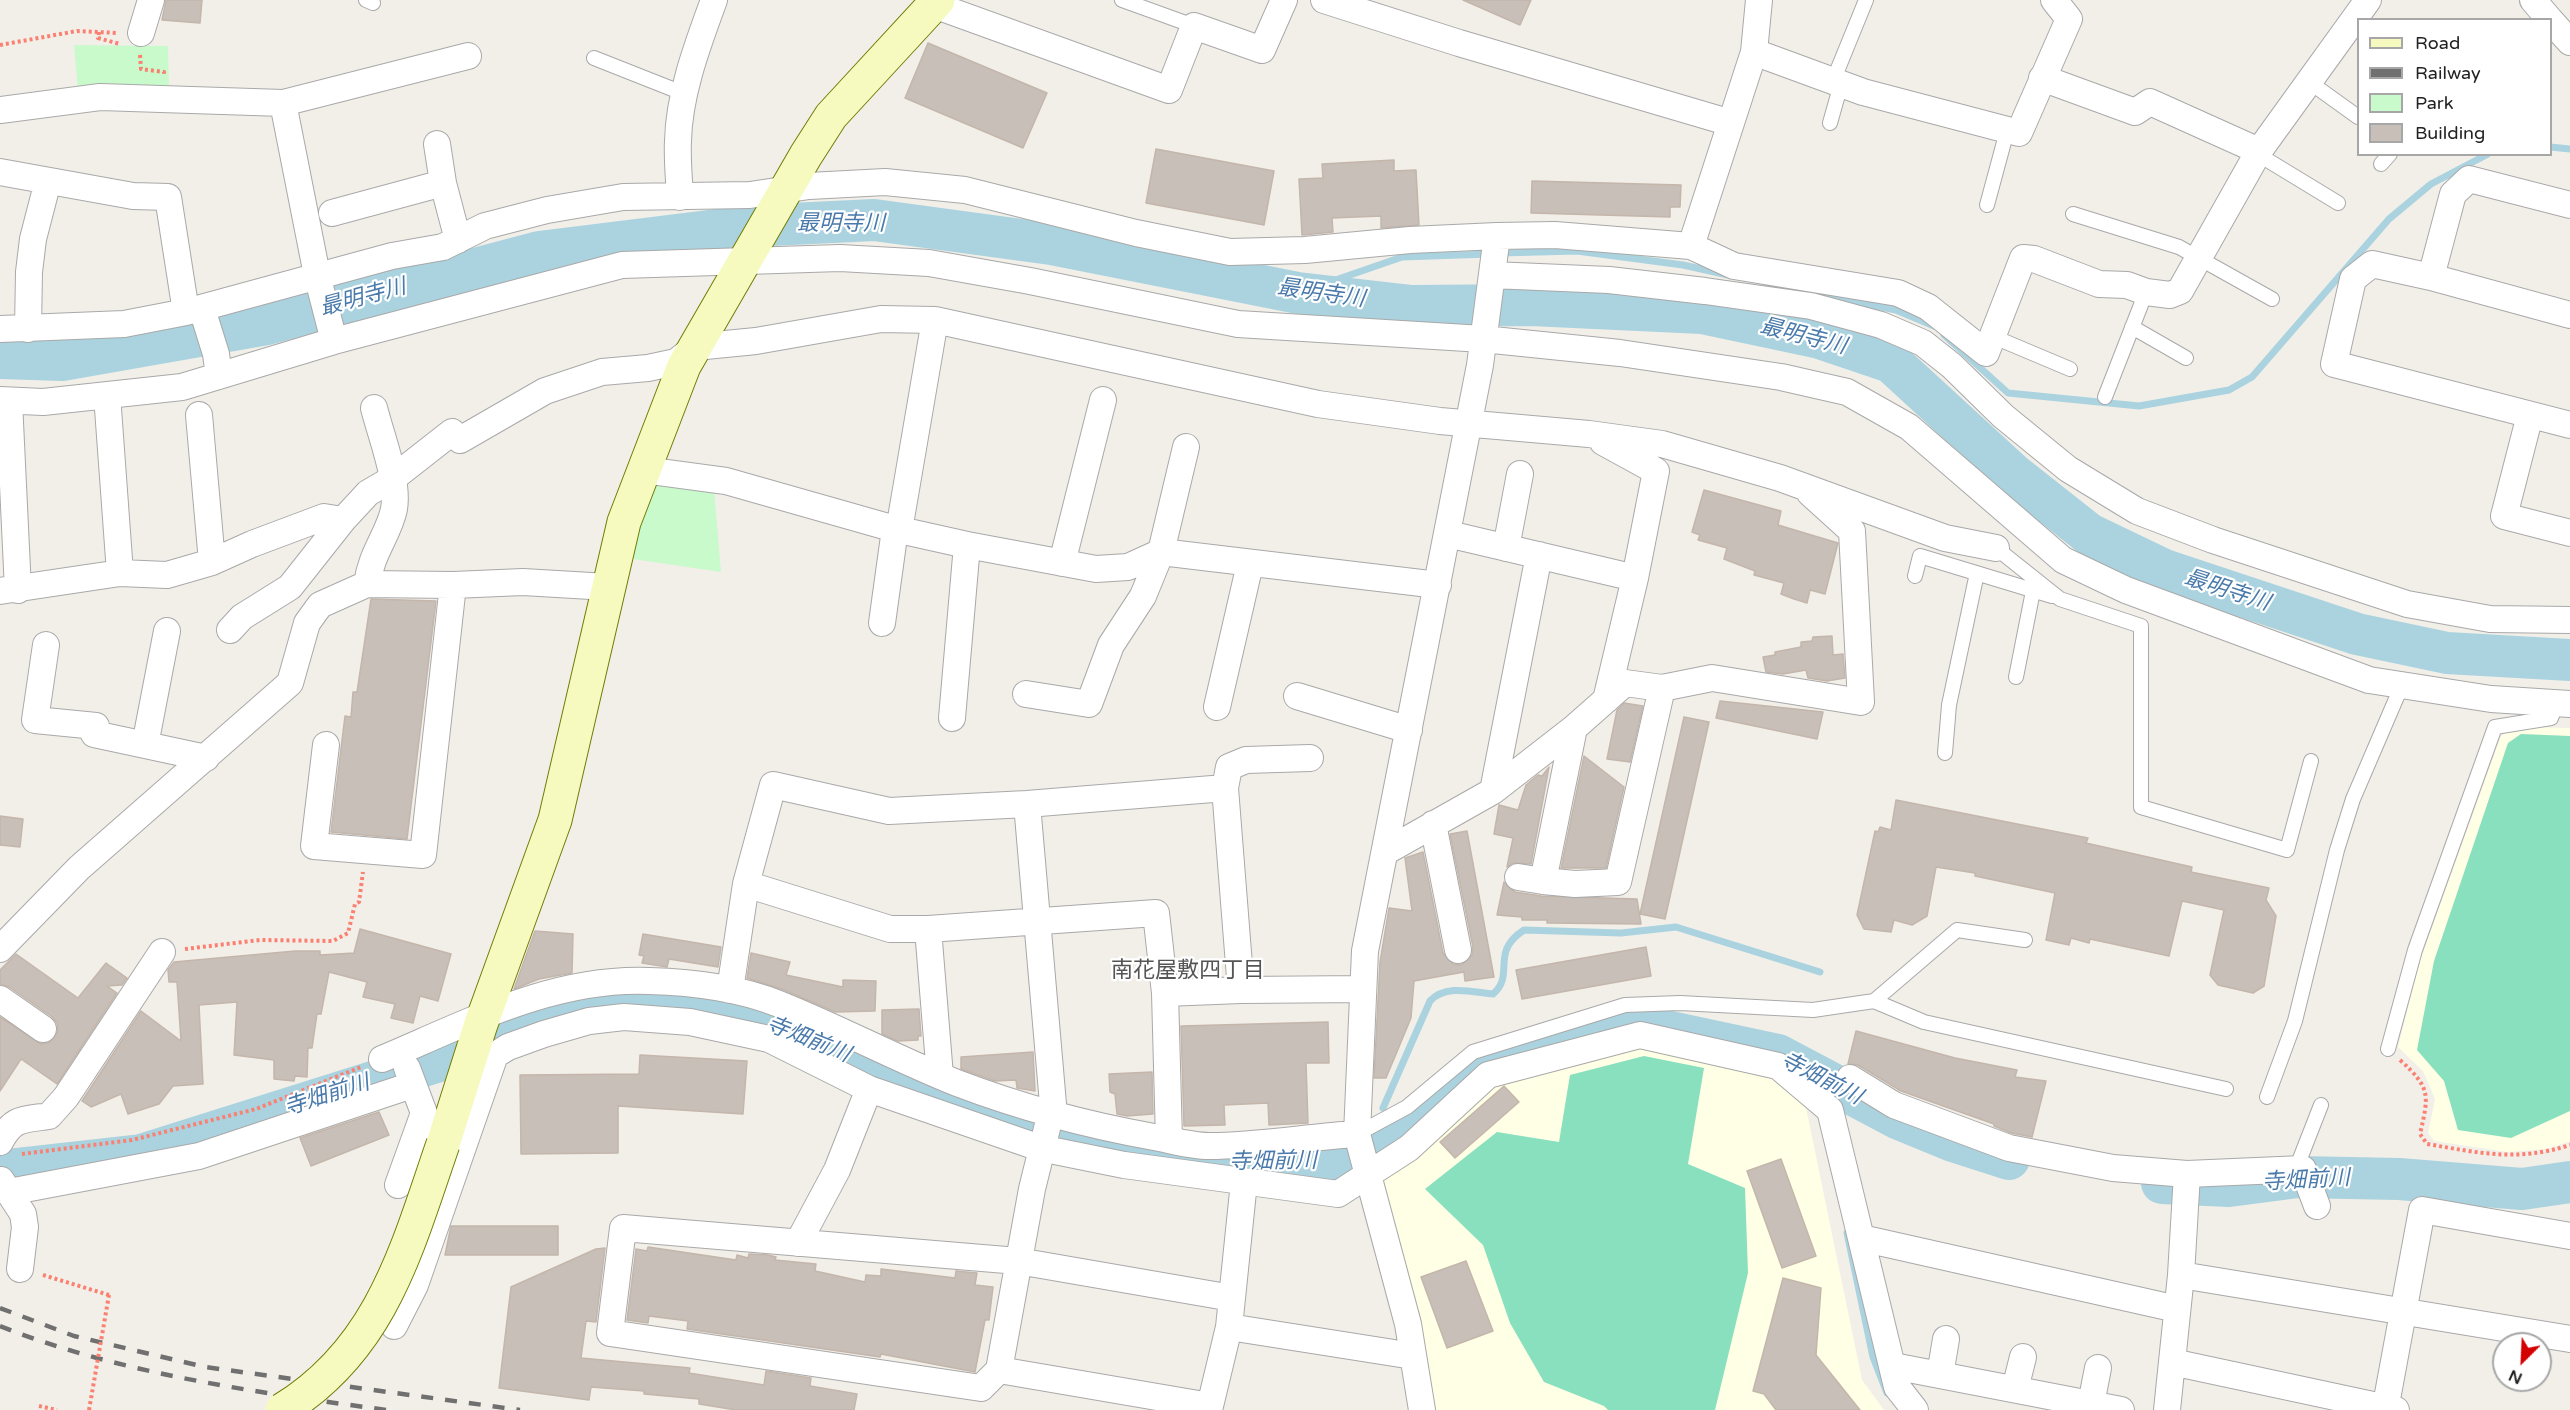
<!DOCTYPE html>
<html>
<head>
<meta charset="utf-8">
<style>
  body { margin:0 }
  #map { position:relative; width:2570px; height:1410px; overflow:hidden; background:#f2efe9; font-family:"Varela Round",sans-serif }
  canvas { display:block }
  .legend { position:absolute; left:2357px; top:18px; width:195px; height:138px; box-sizing:border-box; background:#fff; border:2px solid #a7a7a7; margin:0; padding:8px 10px; list-style:none; font-size:18px; color:#222 }
  .legend li { display:flex; align-items:center; gap:12px; height:30px }
  .legend b { width:30px; border:2px solid #a7a7a7 }
  .north { position:absolute; left:2492px; top:1332px; width:60px; height:60px; box-sizing:border-box; background:#fff; border:2px solid #a7a7a7; border-radius:50%; rotate:204deg; font-size:16px; font-weight:700; line-height:24px; text-align:center; color:#222 }
  .north::after { content:''; display:block; margin:auto; width:21px; height:27px; background:#d40000; clip-path:polygon(50% 0,100% 100%,50% 72%,0 100%) }
</style>
</head>
<body>
<div id="map">
<canvas width="2570" height="1410"></canvas>
<ul class="legend">
<li><b style="height:8px;background:#f7fabf"></b>Road</li>
<li><b style="height:8px;background:#707070"></b>Railway</li>
<li><b style="height:16px;background:#c8facc"></b>Park</li>
<li><b style="height:16px;background:#c7bfb8"></b>Building</li>
</ul>
<div class="north">N</div>
</div>
<script>
const c = document.querySelector('canvas').getContext('2d');
c.lineJoin = 'round';
function paint(path, color) { c.fillStyle = color; c.fill(path, 'evenodd'); }
function stroke(path, color, width, dash) { c.strokeStyle = color; c.lineWidth = width; c.lineCap = dash ? 'butt' : 'round'; c.setLineDash(dash || []); c.stroke(path); }
function label(font, color, halo, rows, align = 'center') {
  c.font = font + ' "Varela Round","Noto Sans JP",sans-serif'; c.lineWidth = 4.5; c.setLineDash([]); c.textBaseline = 'middle'; c.strokeStyle = halo; c.fillStyle = color; for (const [text, x, y, turn = 0] of rows) {
    c.save(); c.translate(x, y); c.rotate((+turn || 0) * Math.PI / 180); c.textAlign = isNaN(turn) ? turn : align; if (halo) c.strokeText(text, 0, 0); c.fillText(text, 0, 0); c.restore();
  }
}
paint(new Path2D(`
  M2516 727 2570 728V1141L2547 1149 2507 1152 2434 1141 2428 1133 2435 1099 2423 1071 2398 1047 2420 961 2501 736Z
  M1645 1042 1774 1068 1803 1093 1862 1380 1884 1410H1429L1377 1190 1395 1167 1494 1084Z`), '#ffffe5');
paint(new Path2D(`
  M74 45 168 46 169 88 78 89Z
  M653 482 714 489 721 572 633 559 646 497Z`), '#c8facc');
paint(new Path2D(`
  M2521 734 2570 736V1111L2511 1138 2458 1130 2444 1081 2417 1050 2434 961 2508 743Z
  M1644 1056 1704 1068 1688 1164 1745 1188 1748 1273 1715 1410H1608L1604 1406 1544 1382 1510 1323 1483 1245 1425 1189 1497 1132 1559 1142 1570 1075Z`), '#88e0be');
stroke(new Path2D(`
  M2550 147 2570 149
  M1501 253 1577 251 1683 265 1728 275
  M1768 284 1896 310 1934 326
  M1298 293 1402 257 1490 254
  M1944 335 2008 393 2139 406 2229 390 2252 377 2389 219 2431 184 2488 154
  M1802 1067 1810 1080
  M1383 1108 1430 1001C1446 984 1472 992 1493 994 1516 974 1489 953 1524 930L1621 933 1676 927 1820 972
  M1847 1233 1873 1357 1887 1393`), '#aad3df', 7);
stroke(new Path2D(`
  M0 358 62 360 267 324 539 252 749 226 874 220 1051 244 1298 293 1412 306 1531 305 1702 313 1820 338 1891 362 2013 474 2089 534 2164 570 2357 634 2447 653 2570 660
  M0 1171 141 1155 452 1057 460 1050C516 1030 572 1007 631 998 662 993 696 1000 726 1008L1033 1129 1082 1141 1216 1162 1319 1164 1376 1147 1431 1114 1479 1067 1550 1044 1633 1024 1778 1055 1897 1118 1953 1141 2009 1159
  M2162 1183 2229 1186 2298 1177 2399 1179 2522 1189 2570 1182`), '#aad3df', 42);
const building = new Path2D(`
  M166 0H202L200 23 162 20Z
  M1463 0H1531L1520 25Z
  M928 43 1047 93 1023 148 905 98Z
  M1156 149 1274 171 1264 225 1146 203Z
  M1394 160V171L1416 170 1419 225 1381 228V216L1332 218 1333 232 1302 235 1299 179 1323 178 1322 164Z
  M1532 181 1681 185 1680 207H1670V217L1531 213Z
  M1704 490 1781 511 1778 525 1838 543 1825 594 1810 590 1807 603 1794 599 1781 594 1784 583 1754 575 1755 571 1724 559 1727 548 1698 540 1700 535 1692 532Z
  M371 599 436 601 407 839 331 832 345 716 351 717 353 692H357Z
  M1832 636 1833 655 1843 654 1845 678 1827 681 1808 678 1806 670 1783 674 1766 672 1763 657 1775 655V652L1801 647V642L1812 641 1813 637Z
  M1720 701 1823 712 1817 739 1716 718Z
  M1624 703 1643 706 1630 762 1607 759 1617 710Z
  M1684 717 1709 722 1665 919 1640 914Z
  M1584 756 1624 787 1606 868H1561Z
  M1549 767 1531 864 1513 863 1507 867 1513 838 1494 834 1499 805 1518 810 1526 785 1538 775 1542 776Z
  M1896 800 2088 838 2086 843 2192 867 2191 872 2269 888 2266 900 2276 916 2264 986 2253 993 2218 985 2210 975 2224 910 2182 901 2169 956 2090 939 2089 943 2071 938 2069 945 2046 940 2055 893 1975 876V873L1936 867 1927 916 1912 925 1894 920 1891 932 1864 929 1857 915 1875 831 1878 832 1880 827 1891 830Z
  M0 816 23 819 20 847 0 845Z
  M1467 831 1494 977 1465 981 1464 972 1414 981 1411 1018 1386 1078H1374L1380 962 1389 908 1412 911 1405 858 1423 852 1443 953 1453 964 1461 965 1472 955 1473 947 1450 834Z
  M1504 882 1515 892 1541 896 1637 899 1641 924 1547 923V920H1522V917L1497 915Z
  M360 929 451 954 438 1001 420 996 413 1023 391 1018 395 1004 363 997 367 982 329 972 321 1014H317L312 1048H308L307 1077 295 1076 294 1081 274 1079V1060L234 1055 237 1002 199 1005 203 1084 173 1086 159 1104 128 1114 121 1094 91 1107 82 1101 141 1011 181 1041 177 982H169L168 970 174 962 295 951H320V955L354 953Z
  M535 931 573 934 572 973 539 979 514 989Z
  M643 934 721 947 718 967 669 959 667 967 642 963 644 956 639 955Z
  M1646 947 1651 976 1522 999 1516 970Z
  M751 953 790 962 786 975 843 987V980L876 981 875 1011 835 1012 784 990 747 978Z
  M16 954 78 998 106 963 127 978 122 985 107 986 117 993 57 1084 21 1059 0 1091V1017L41 1044 50 1042 58 1031 57 1023 52 1017 9 987 0 984V970Z
  M919 1009 921 1036H918V1040L898 1041 882 1034V1010Z
  M1328 1022 1329 1063H1306L1308 1123 1269 1125 1268 1103 1224 1105 1225 1125 1184 1126 1181 1026Z
  M1856 1031 1955 1058 2017 1070 2015 1077 2046 1081 2032 1137 2011 1133 1994 1126V1124L1901 1091 1858 1065 1848 1064Z
  M1033 1052 1035 1091 1017 1088 1016 1080 995 1081 961 1069V1057Z
  M640 1055 747 1061 743 1114 618 1106V1153L521 1154 520 1075 639 1074Z
  M1152 1072 1153 1114 1127 1116 1117 1114 1115 1094 1110 1092 1109 1074Z
  M1504 1086 1519 1102 1455 1158 1440 1142Z
  M379 1112 389 1135 311 1166 300 1138Z
  M1781 1159 1816 1256 1782 1268 1747 1171Z
  M451 1226H558V1255H445Z
  M648 1247 736 1260 737 1255 748 1258 749 1254 768 1255 776 1257 775 1260 816 1264 815 1271 865 1282 866 1275 881 1276V1269L955 1278 956 1271 977 1273 975 1285 993 1287 989 1320H985L975 1372 881 1354 880 1357 687 1329 688 1321 649 1316 648 1323 627 1320 636 1249 647 1251Z
  M605 1248 596 1322 586 1321 581 1358 690 1368 689 1373 764 1385 766 1371 811 1378 810 1386 857 1394 854 1410H736L699 1404V1399L644 1394V1391L591 1387 589 1400 499 1388 511 1287 596 1249Z
  M1466 1261 1493 1331 1447 1348 1421 1277Z
  M1783 1278 1821 1288 1816 1355 1860 1410H1776L1764 1394 1753 1391Z`);
paint(building, '#c7bfb8');
stroke(building, '#c4b6ab', 1.5);
const lane = new Path2D(`
  M366 0 373 3
  M1122 0 1194 26
  M594 58 685 94
  M1833 81 1866 0
  M2308 81 2358 117
  M1830 123 1841 84
  M2259 151 2264 158 2338 203
  M2381 164 2390 154
  M1987 205 2007 131
  M2073 214 2179 247 2272 299
  M2132 327 2186 358
  M1994 337 2070 369
  M2105 397 2146 292
  M1996 548 2060 599 2141 626V807L2287 850 2311 761
  M1915 576 1920 556 2052 596
  M2016 677 2033 591
  M1945 753 1949 705 1977 573
  M1874 1001 1957 930 2025 940
  M2388 1049 2415 950 2495 727 2551 718 2557 703
  M2267 1097 2295 1021 2337 850 2353 799 2402 685
  M1357 1134 1407 1107 1473 1052 1625 1005 1680 1003 1813 1010 1874 1001 1924 1022 2226 1089
  M2296 1169 2321 1105`);
const street = new Path2D(`
  M1324 0 1459 43 1731 123
  M2533 0 2550 20
  M934 5 1169 90 1194 26 1262 50 1284 0
  M2550 20 2570 42
  M141 33 151 0
  M1754 52 1863 92 2019 133 2069 19 2054 0
  M2042 78 2135 112 2150 102 2259 151
  M283 103 317 275 334 341
  M0 110 100 97 283 103 468 56
  M437 144 443 183 458 240
  M0 172 133 196 168 197 186 312
  M680 197C679 178 677 159 678 141 679 93 698 44 714 0
  M332 213 443 183
  M1497 236 1555 235 1691 246 1754 52 1759 0
  M1691 246 1734 266 1898 293 1928 307 1986 353 2023 258 2034 259 2099 284 2127 285 2146 292 2170 295 2180 291 2259 151 2368 0
  M1492 275 1609 280 1705 291 1811 306 1881 325 1923 343 1952 366 2003 416 2068 469 2137 511 2213 540 2407 604 2490 619 2570 620
  M2431 277 2453 194 2469 179 2570 205
  M202 309 216 354 219 376
  M2570 315 2431 277 2372 264 2353 279 2334 364 2570 425
  M0 329 124 324 186 312 392 256 443 247 485 226 547 210 623 197 750 195 809 186 885 182 965 190 1136 233 1230 252 1305 250 1410 240 1497 236 1480 365 1365 951 1357 1134 1408 1324 1422 1410
  M28 329 29 272 33 239 48 181
  M107 395 120 573
  M0 400 43 402 182 387 334 341 622 265 840 258 929 263 1030 281 1238 324 1483 339 1620 353 1781 377 1847 392 1909 427 2063 560 2126 590 2369 680 2491 699 2570 704
  M9 401 18 590
  M199 415 212 562
  M2530 415 2504 516 2570 533
  M1603 442 1656 471 1635 578 1606 700
  M644 470 726 481 895 529 967 545 952 718
  M899 530 935 320
  M1448 534 1635 578
  M967 545 1096 569 1128 567 1161 552 1438 585
  M1506 548 1520 474
  M1062 563 1103 400
  M367 584C371 553 389 534 394 509 399 481 381 436 374 408
  M0 591 120 573 167 575 212 562 252 544 324 517 343 520 368 493 392 479 452 432 460 440 545 391 602 372 648 368 676 362 695 347 756 341 881 319 935 320 1318 404 1440 421 1589 434 1662 444 1780 478 1945 538 1996 548
  M882 623 895 529
  M230 630 242 617 290 587 343 520
  M46 645 35 720 96 726 94 734 206 758
  M1026 694 1089 704 1111 645 1143 596 1161 552 1186 447
  M1297 696 1409 730
  M1217 707 1250 564
  M1574 728 1543 881 1575 884 1618 882 1662 688
  M145 745 167 631
  M326 745 314 846 423 855 453 585 523 582 608 587
  M1225 788 1229 767 1246 760 1310 758
  M1493 791 1539 555
  M1027 804 889 811 773 785 746 884 890 929H928L1156 913 1165 993 1241 990
  M1433 824 1458 950
  M1385 852 1493 791 1574 728 1625 683 1662 688 1712 678 1861 702 1852 531 1810 493
  M1518 877 1543 881
  M928 929 940 1076
  M0 949 79 868 290 683 307 623 320 605 367 584 453 585
  M730 990 746 884
  M1165 993 1169 1140
  M0 999 43 1029
  M382 1059C467 1023 554 977 649 981 692 982 739 988 779 1004 839 1028 897 1059 957 1083 1020 1107 1087 1125 1154 1137 1171 1140 1191 1146 1209 1146 1258 1146 1307 1137 1357 1134
  M1850 1078 1894 1105 2009 1148 2113 1168 2187 1174 2303 1169 2317 1206
  M0 1142C13 1117 23 1120 49 1116L66 1097 162 952
  M1 1180 23 1214 25 1227 20 1269
  M1244 1182 1229 1327 1210 1406 999 1370 1032 1189 1053 1104 1027 804 1225 788 1241 990 1363 989
  M398 1185 424 1113 407 1068
  M9 1192 199 1156 412 1085
  M1861 1238 2177 1309
  M798 1243 837 1170 869 1089
  M2181 1275 2187 1174
  M394 1326 415 1285 495 1055 508 1047 544 1034 589 1021 624 1017 690 1022 769 1039 869 1089 1040 1148 1124 1165 1338 1194 1409 1148 1488 1075 1640 1035 1778 1066 1830 1110 1897 1387 1915 1410
  M1229 1327 1413 1356
  M2172 1362 2396 1410
  M1893 1366 2121 1410
  M999 1370 981 1388 610 1333 623 1228 1018 1261 1232 1298
  M1940 1375 1946 1339
  M2015 1389 2023 1357
  M2091 1404 2098 1368
  M2167 1410 2181 1275 2570 1339
  M2385 1410 2422 1210 2570 1236`);
const secondary = new Path2D(`
  M443 1144 481 1024 555 820 624 522 684 366 806 155 831 116 938 0`);
stroke(lane, '#a9a9a9', 16);
stroke(street, '#a9a9a9', 28);
stroke(secondary, '#707d05', 35);
stroke(new Path2D(`
  M99 32 98 38 120 44
  M0 45 77 31 118 33
  M140 55 141 69 164 72V75
  M185 949 260 940 333 941 348 933 355 904 359 902 363 872
  M2400 1060C2431 1088 2429 1095 2420 1134L2427 1144C2480 1153 2517 1162 2570 1145
  M22 1154 132 1140 256 1109 361 1067
  M43 1275 109 1295
  M39 1406 57 1410`), '#fa8072', 4, [3, 3]);
stroke(lane, '#fff', 14);
stroke(street, '#fff', 26);
stroke(secondary, '#f7fabf', 33);
stroke(new Path2D(`
  M0 1308 74 1336 205 1367 520 1410
  M0 1326C120 1374 260 1393 387 1410`), '#707070', 4.5, [12, 12]);
const secondaryBridge = new Path2D(`
  M282 1410C382 1349 407 1248 443 1144`);
stroke(secondaryBridge, '#707d05', 35, []);
stroke(new Path2D(`
  M89 1410 109 1295`), '#fa8072', 4, [3, 3]);
stroke(secondaryBridge, '#f7fabf', 33);
label('italic 22px', '#4a7aab', '#fff', [
  ["最明寺川",841,224],
  ["最明寺川",1321,294,8],
  ["最明寺川",363,298,-15],
  ["最明寺川",1803,337,14],
  ["最明寺川",2227,591,18],
  ["寺畑前川",808,1040,22],
  ["寺畑前川",1821,1079,27],
  ["寺畑前川",327,1096,-18],
  ["寺畑前川",1273,1162,-1],
  ["寺畑前川",2306,1181,-3]
]);
label('22px', '#555', '#fff', [
  ["南花屋敷四丁目",1188,971]
]);
</script>
</body>
</html>
